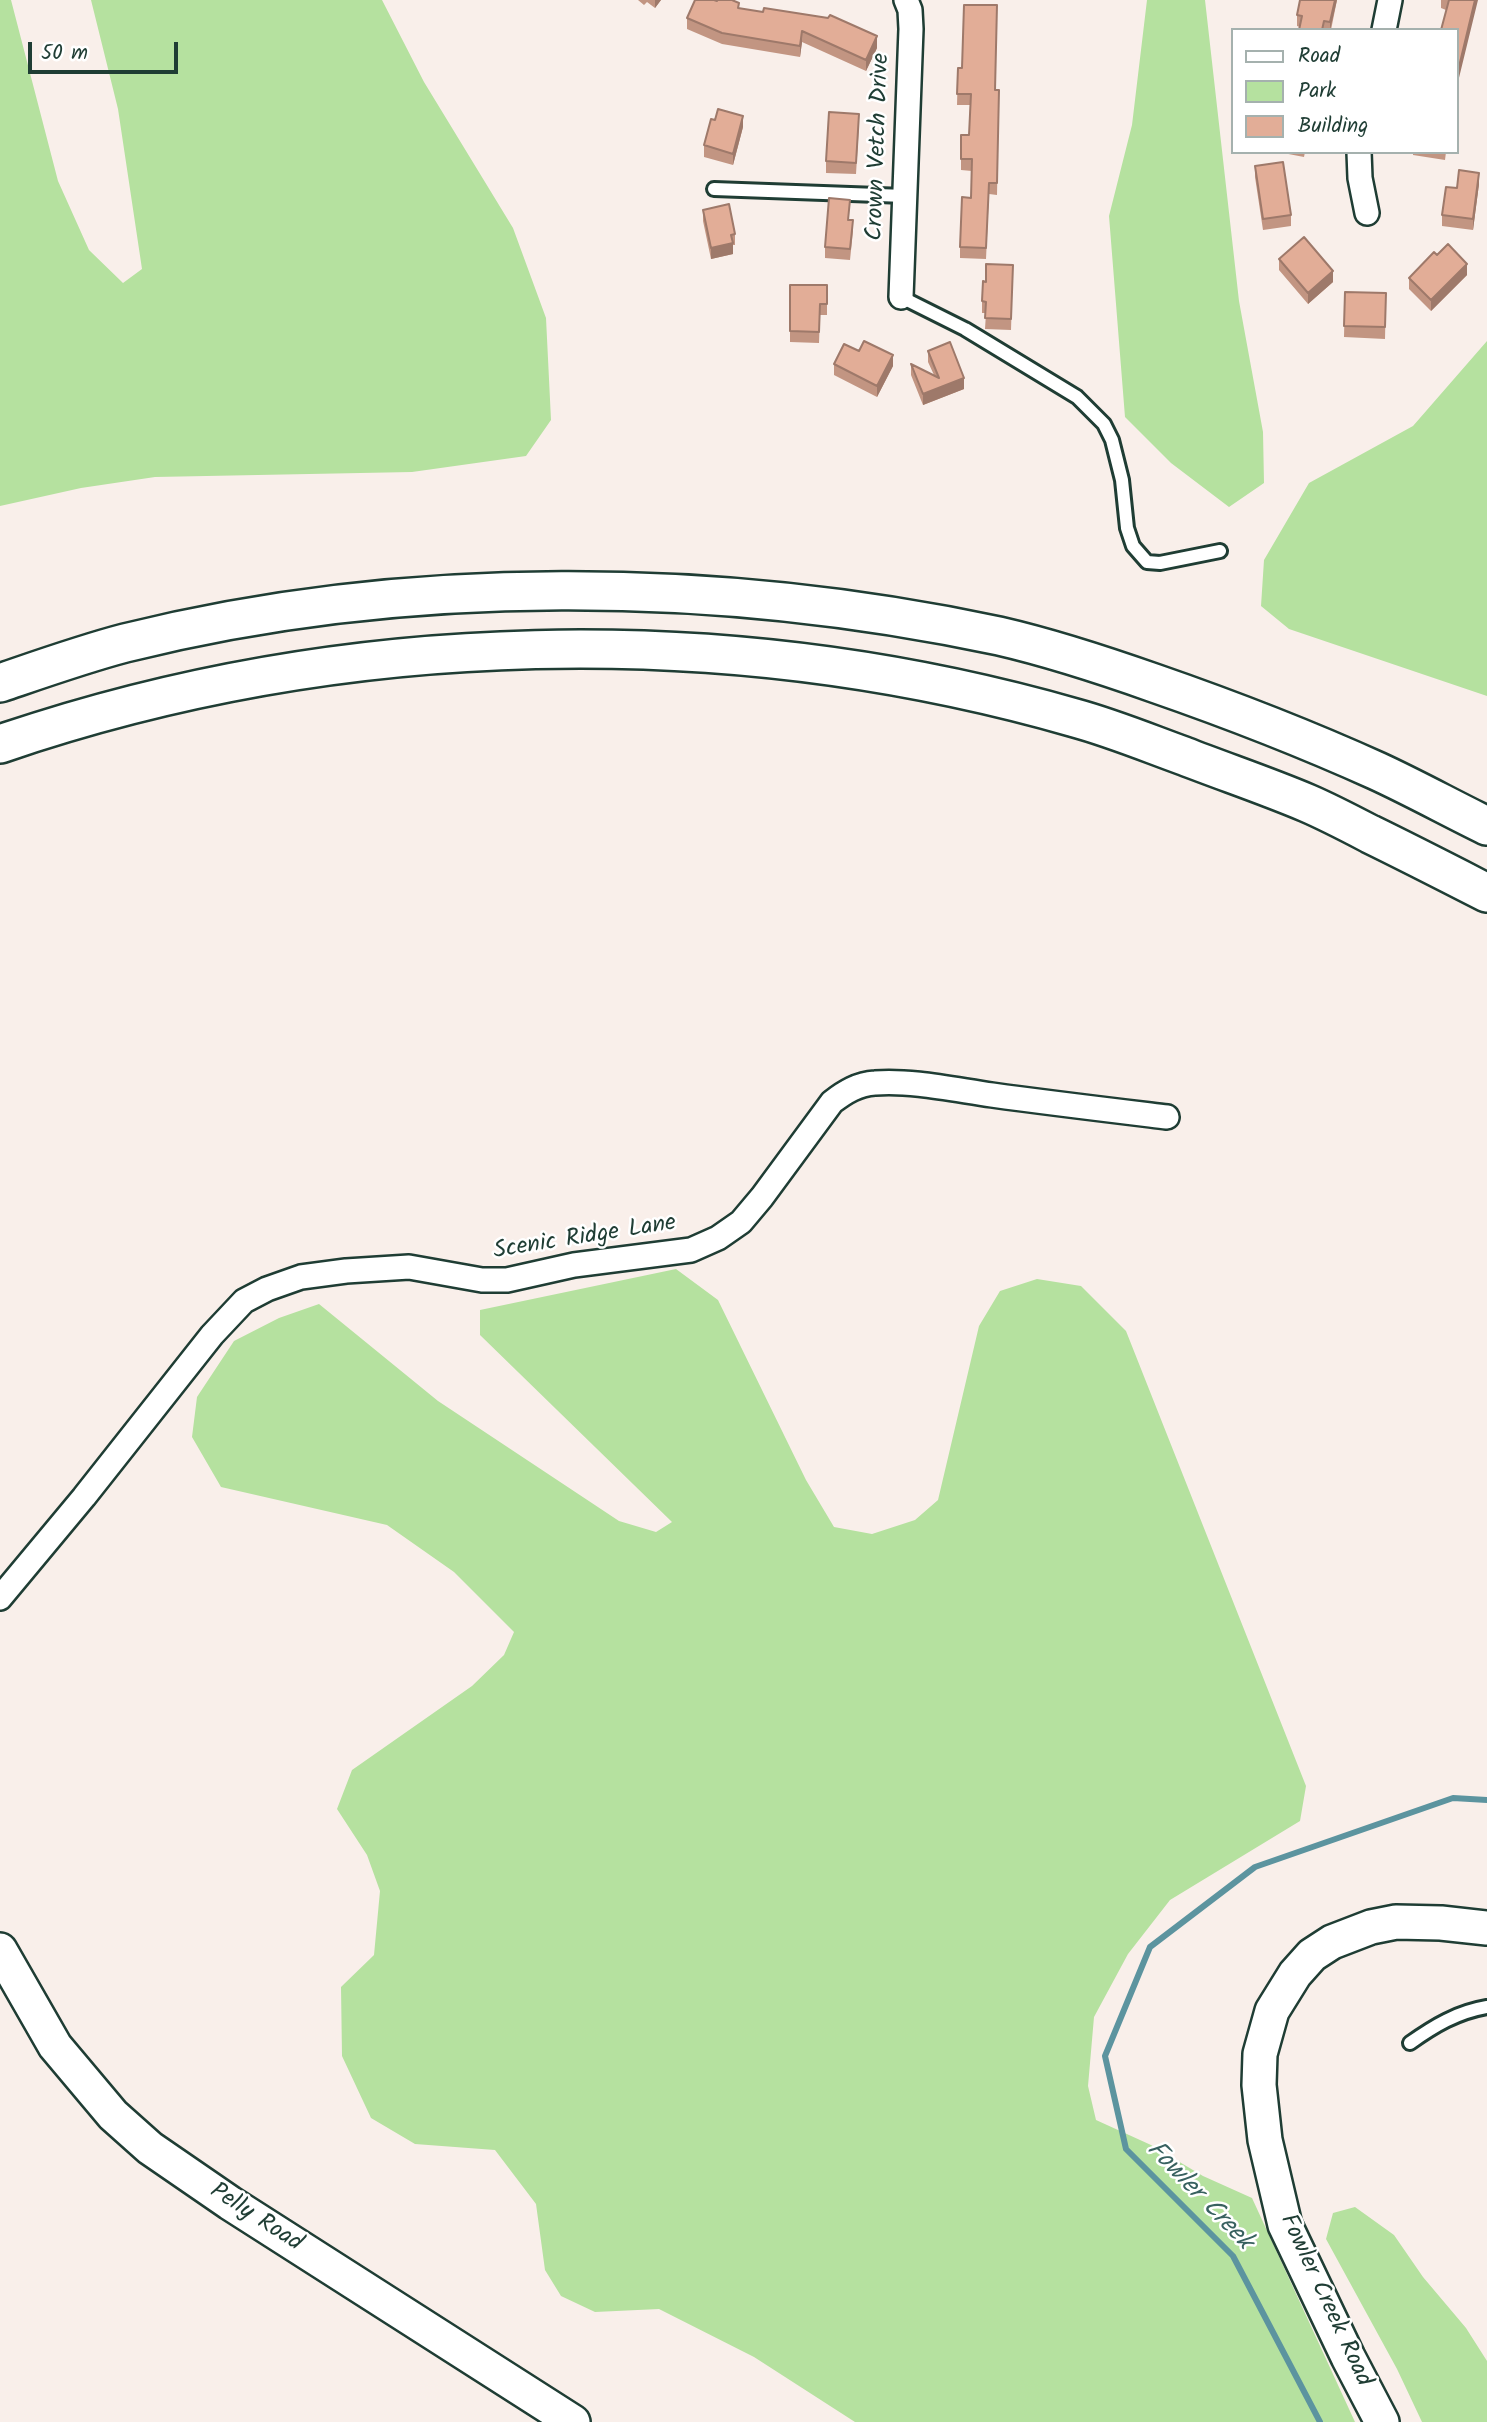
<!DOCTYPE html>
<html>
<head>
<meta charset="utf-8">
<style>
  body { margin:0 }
  #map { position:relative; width:1487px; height:2422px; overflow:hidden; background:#f9efea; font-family:Kalam,sans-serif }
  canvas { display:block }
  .legend { position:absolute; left:1231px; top:28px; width:228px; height:126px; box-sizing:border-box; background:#fff; border:2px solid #a5b1ae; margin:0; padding:9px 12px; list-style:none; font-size:21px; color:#1f3d34 }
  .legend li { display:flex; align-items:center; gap:14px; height:35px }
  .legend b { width:35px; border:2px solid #a5b1ae }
  .scale { position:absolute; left:28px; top:42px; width:150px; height:32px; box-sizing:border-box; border:4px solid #1f3d34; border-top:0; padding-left:9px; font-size:21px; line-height:24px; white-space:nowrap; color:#1f3d34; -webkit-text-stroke:5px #fff; paint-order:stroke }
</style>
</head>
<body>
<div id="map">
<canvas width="1487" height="2422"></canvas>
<ul class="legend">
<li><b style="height:9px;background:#fff"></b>Road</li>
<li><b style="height:19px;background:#b5e19f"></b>Park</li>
<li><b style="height:19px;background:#e2ad97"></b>Building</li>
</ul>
<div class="scale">50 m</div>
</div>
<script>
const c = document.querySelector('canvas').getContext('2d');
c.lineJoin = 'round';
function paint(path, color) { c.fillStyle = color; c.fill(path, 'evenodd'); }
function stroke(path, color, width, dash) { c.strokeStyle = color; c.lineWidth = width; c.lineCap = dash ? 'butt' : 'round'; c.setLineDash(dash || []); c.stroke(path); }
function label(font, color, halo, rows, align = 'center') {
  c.font = font + ' Kalam,sans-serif'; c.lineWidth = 5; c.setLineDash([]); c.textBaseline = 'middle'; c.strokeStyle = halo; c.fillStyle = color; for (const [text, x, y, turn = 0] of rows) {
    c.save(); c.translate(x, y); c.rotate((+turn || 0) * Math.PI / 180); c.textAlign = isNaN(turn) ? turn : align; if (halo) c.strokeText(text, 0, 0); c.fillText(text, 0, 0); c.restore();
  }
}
paint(new Path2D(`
  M0 0H11L58 181 89 250 123 283 142 269 118 109 91 0H382L424 82 513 228 546 318 551 420 526 456 412 472 155 477 81 488 0 506Z
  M1147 0H1205L1239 301 1263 432 1264 483 1229 507 1171 463 1125 417 1109 216 1132 125Z
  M1487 341V696L1289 629 1261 606 1264 560 1309 483 1413 426Z
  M676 1269 718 1300 806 1480 834 1527 872 1534 915 1520 938 1500 979 1326 1000 1291 1037 1279 1081 1286 1126 1331 1306 1786 1300 1821 1170 1900 1128 1954 1094 2017 1088 2086 1096 2120 1151 2145 1203 2176 1252 2198 1355 2422H855L754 2357 659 2309 595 2312 561 2296 545 2270 536 2204 495 2150 415 2144 371 2118 342 2056 341 1987 374 1955 380 1891 367 1855 337 1809 352 1770 472 1686 504 1655 514 1632 454 1572 387 1525 221 1487 192 1437 197 1397 234 1341 279 1318 319 1304 438 1401 619 1521 656 1532 672 1522 480 1335V1310Z
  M1355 2207 1394 2235 1423 2277 1466 2328 1487 2361V2422H1422L1397 2369 1326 2239 1333 2213Z`), '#b5e19f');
stroke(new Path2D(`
  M1320 2422 1233 2256 1126 2149 1105 2056 1150 1947 1255 1867 1453 1798 1487 1800`), '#5c949f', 6);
const lane = new Path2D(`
  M714 189 905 196
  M901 297 965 329 1077 397 1104 424 1112 440 1122 480 1127 528 1133 546 1147 562 1160 563 1220 551
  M1410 2043C1434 2026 1457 2012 1487 2007`);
const street = new Path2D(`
  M1384 30 1390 0
  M1359 152 1360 178 1367 213
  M901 297 911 29 910 10 906 0
  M0 1598 84 1497 212 1335 244 1301 267 1289 301 1277 346 1271 409 1267 482 1280H507L574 1265 691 1250 718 1238 741 1222 762 1197 832 1102C845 1092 858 1084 875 1083 911 1080 956 1090 992 1095 1050 1103 1109 1110 1167 1117`);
const secondary = new Path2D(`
  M0 1950 55 2046 113 2115 150 2148 230 2203 573 2422
  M1382 2422 1348 2357 1285 2225 1265 2140 1259 2085 1260 2054 1272 2011 1295 1974 1312 1955 1332 1942 1371 1927 1396 1922 1441 1923 1487 1928`);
const primary = new Path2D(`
  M0 683C41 669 83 654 125 643 406 573 717 576 999 636 1051 648 1103 665 1154 683 1229 709 1304 738 1377 771 1414 788 1450 808 1487 826
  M0 744C343 627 726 618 1075 718 1112 728 1148 743 1184 756 1225 772 1267 786 1307 803 1328 812 1349 823 1370 834 1409 853 1448 873 1487 893`);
stroke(lane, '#1f3d34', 18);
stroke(street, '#1f3d34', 28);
stroke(secondary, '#1f3d34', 38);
stroke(primary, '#1f3d34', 42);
stroke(lane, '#fff', 12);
stroke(street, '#fff', 23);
stroke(secondary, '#fff', 33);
stroke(primary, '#fff', 37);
paint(new Path2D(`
  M638 0H661L655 8 647 2 644 5Z
  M1337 0 1331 30H1299L1300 27 1297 26V15Z
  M1441 0H1478L1446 10 1441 8Z
  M717 1 739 8 877 48 866 71 802 42 800 57 722 44 687 29V18Z
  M958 68 995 90H999L997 195 989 194 986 259 960 258V247L971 198 972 171 961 170V135H969L970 105H957Z
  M859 125 856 174 826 173V161Z
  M743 127 733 165 704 157V145Z
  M1278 152H1305L1304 157Z
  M1413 152H1446L1445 160 1413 155Z
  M1255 166 1291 215V226L1263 230 1255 177Z
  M1479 184 1473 230 1442 226V215L1457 188Z
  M703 210 735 234V245H733V254L711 259 703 221Z
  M849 220 853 231 850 260 825 258V247Z
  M1437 255 1467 275 1431 311 1409 289V278Z
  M1279 259 1333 282 1308 304 1279 270Z
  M1013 265 1011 330 985 329 986 313H982V301L986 282Z
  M790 285H827V315H820L819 343 790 342Z
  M1345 292 1386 293 1385 339 1344 337Z
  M859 351 893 366 877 397 834 375V364Z
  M928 351 964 389 923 405 911 375V364L934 375 928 362Z`), '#c29582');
paint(new Path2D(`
  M655 0H661L655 8Z
  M1335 0H1337L1330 30V22Z
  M1475 0H1478L1457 86V75Z
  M802 31V42L800 57V46Z
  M877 36V48L866 71V60Z
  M743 116V127L733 165V154Z
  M1479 173V184L1473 230V219Z
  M733 243V254L711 259V248Z
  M1467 264V275L1431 311V300Z
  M1333 271V282L1308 304V293Z
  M893 355V366L877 397V386Z
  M964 378V389L923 405V394Z`), '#9e796a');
const building = new Path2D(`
  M695 0H714L717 1V0H732L739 3 738 8 763 12 764 8 828 18 830 15 877 36 866 60 802 31 800 46 722 33 687 18Z
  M1300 0H1335L1330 22 1324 21 1322 30H1299L1302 16 1297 15Z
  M1449 0H1475L1457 75V30H1441Z
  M964 5H997L995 90H999L997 183H989L986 248 960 247 962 197 971 198 972 159H961V135H969L971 94H957L958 68H962Z
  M718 109 743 116 733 154 704 145 711 119 715 120Z
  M829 112 859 114 856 163 826 161Z
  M1283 162 1291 215 1263 219 1255 166Z
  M1459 170 1479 173 1473 219 1442 215 1446 187 1457 188Z
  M829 198 850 200 848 220H853L850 249 825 247Z
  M729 204 735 234 731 235 733 243 711 248 703 210Z
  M1304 237 1333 271 1308 293 1279 259Z
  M1448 244 1467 264 1431 300 1409 278 1434 252 1437 255Z
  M986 264 1013 265 1011 319 985 318 986 302 982 301 983 281 986 282Z
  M790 285H827V304H820L819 332 790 331Z
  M1345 292 1386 293 1385 327 1344 326Z
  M864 341 893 355 877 386 834 364 844 344 859 351Z
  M950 342 964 378 923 394 911 364 939 378 928 351Z`);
paint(building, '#e2ad97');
stroke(building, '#9e796a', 2);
label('24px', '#1f3d34', '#fff', [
  ["Crown Vetch Drive",880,147,-88],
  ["Scenic Ridge Lane",585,1239,-9],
  ["Pelly Road",255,2219,33],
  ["Fowler Creek Road",1324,2301,65]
]);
label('italic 26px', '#386160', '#fff', [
  ["Fowler Creek",1198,2197,46]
]);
</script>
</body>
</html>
